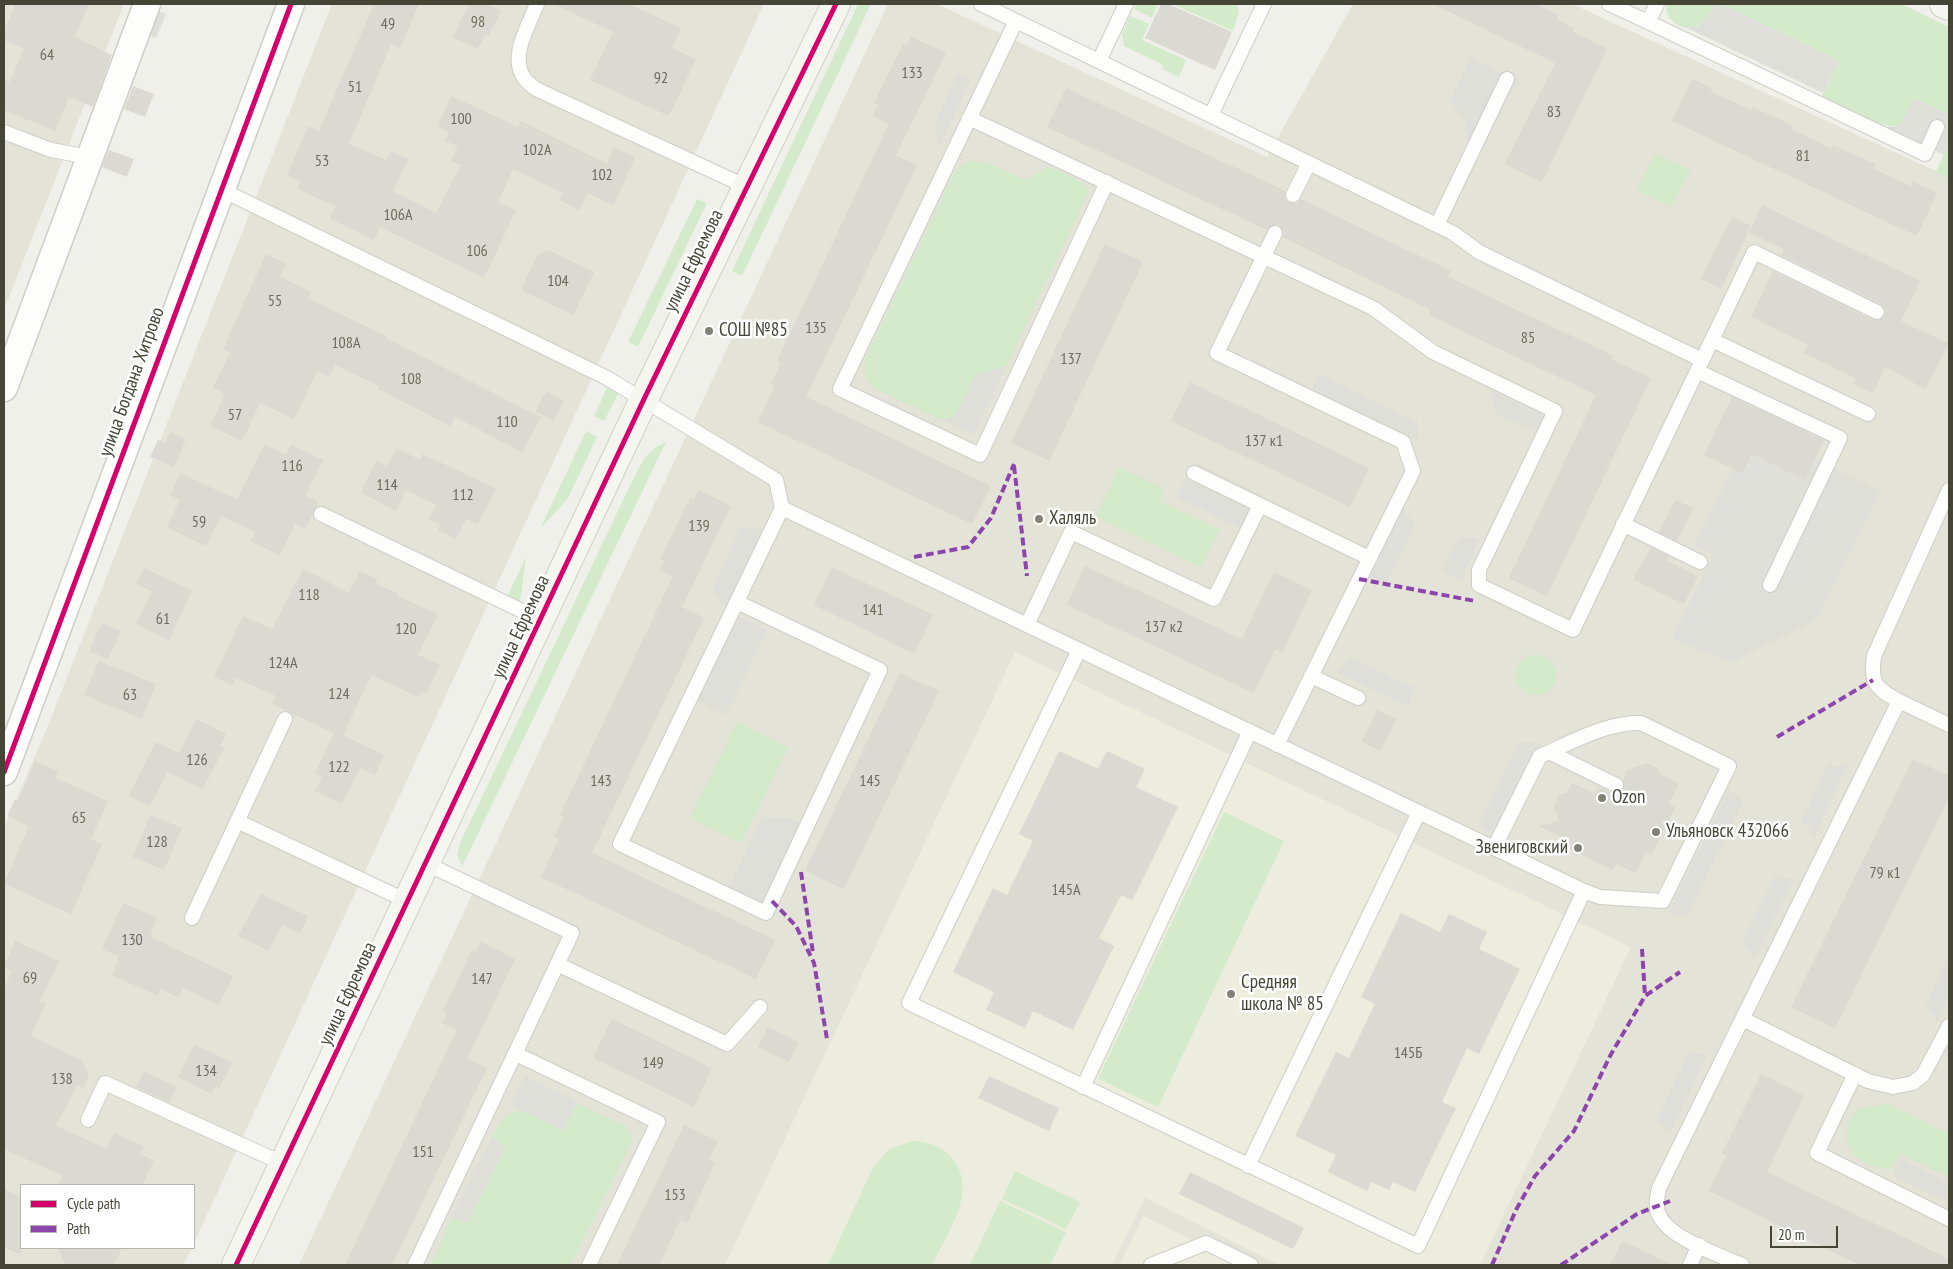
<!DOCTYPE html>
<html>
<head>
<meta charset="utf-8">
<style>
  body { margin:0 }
  #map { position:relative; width:1953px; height:1269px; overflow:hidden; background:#f0f0ea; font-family:"PT Sans Narrow",sans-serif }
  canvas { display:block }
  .frame { position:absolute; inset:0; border:5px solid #454536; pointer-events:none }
  .legend { position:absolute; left:20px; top:1184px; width:175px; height:65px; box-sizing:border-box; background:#fff; border:1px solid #b5b5af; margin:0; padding:6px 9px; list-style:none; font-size:15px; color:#454536 }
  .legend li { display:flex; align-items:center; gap:10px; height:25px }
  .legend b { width:25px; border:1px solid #b5b5af }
  .scale { position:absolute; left:1770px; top:1226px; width:68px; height:22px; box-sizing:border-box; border:2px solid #454536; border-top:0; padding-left:6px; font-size:15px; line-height:18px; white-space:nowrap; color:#454536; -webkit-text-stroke:4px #fff; paint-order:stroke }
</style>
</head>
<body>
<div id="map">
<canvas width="1953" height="1269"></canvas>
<div class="frame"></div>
<ul class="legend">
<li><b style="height:6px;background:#d6006c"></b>Cycle path</li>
<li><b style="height:6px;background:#8e44ad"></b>Path</li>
</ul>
<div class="scale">20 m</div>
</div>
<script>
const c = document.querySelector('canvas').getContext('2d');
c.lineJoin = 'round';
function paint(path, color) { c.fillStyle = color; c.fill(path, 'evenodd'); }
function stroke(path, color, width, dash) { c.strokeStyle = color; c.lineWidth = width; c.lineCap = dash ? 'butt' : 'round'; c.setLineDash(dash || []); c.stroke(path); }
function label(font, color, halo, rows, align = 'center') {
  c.font = font + ' "PT Sans Narrow",sans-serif'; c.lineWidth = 5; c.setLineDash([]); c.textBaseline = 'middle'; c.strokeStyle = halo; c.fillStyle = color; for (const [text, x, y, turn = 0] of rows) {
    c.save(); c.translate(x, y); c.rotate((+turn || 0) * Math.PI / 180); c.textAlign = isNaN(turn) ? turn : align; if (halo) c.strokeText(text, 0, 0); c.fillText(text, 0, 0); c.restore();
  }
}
paint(new Path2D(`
  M4 4H124L4 310Z
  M332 4H764L194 1243V1185H21V1248H192L183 1265H4V828L47 728Z
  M888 4H937L1267 157 1353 4H1572L1949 177V1265H299Z`), '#e3e3d7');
paint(new Path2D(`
  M1015 652 1631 947 1480 1265H1279L1145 1198 1112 1265H725Z
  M1143 1216 1245 1265H1119Z`), '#eceddc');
paint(new Path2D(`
  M858 4H871L742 276 732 271Z
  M1136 4H1158L1152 18 1134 9Z
  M1172 4H1237L1239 13 1233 31Z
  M1667 4H1715C1711 12 1707 20 1698 25 1684 34 1663 20 1667 4Z
  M1721 4H1901L1949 27V115L1914 98C1911 105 1907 120 1900 125 1888 133 1835 103 1822 96L1839 61Z
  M1130 16 1149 24 1142 40 1186 60 1179 77 1164 70 1161 64 1124 46 1122 34Z
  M1949 143V179L1936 172Z
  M1655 154 1690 170 1672 207 1637 190Z
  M971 161 988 163 1026 180 1047 168 1055 169 1086 185 1088 193 1006 366 976 374 956 415 951 418 940 419 875 389 866 378 865 360 955 171 959 167Z
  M697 199 707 203 638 347 628 342Z
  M607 388 618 394 604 421 594 416Z
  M586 431 597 437 568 498 540 529Z
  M666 442 462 867 457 854 461 841 635 475C643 459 649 449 666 442Z
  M1119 467 1164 489 1159 501 1219 529 1201 567 1096 517Z
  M526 557 520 601 508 595Z
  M1516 675a20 20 0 1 1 40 0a20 20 0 1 1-40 0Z
  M737 722 788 747 741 843 690 818Z
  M1224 812 1284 841 1158 1107 1098 1079Z
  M576 1103 625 1126 633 1136 629 1148 571 1265H431L451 1219 468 1222 505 1147 492 1137C513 1094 528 1113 563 1129Z
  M1888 1104 1949 1134V1177L1900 1153 1891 1169C1854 1168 1832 1141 1858 1109Z
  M914 1141C929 1142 942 1146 952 1158 979 1191 947 1233 932 1265H828L874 1165 891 1148Z
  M1015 1171 1080 1202 1066 1229 1002 1199Z
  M1000 1201 1066 1232 1050 1265H970Z`), '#d3eacb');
paint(new Path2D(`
  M1715 4H1721L1839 61 1823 93 1685 27 1698 26 1710 14Z
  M152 9 166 14 156 38 142 33Z
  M1471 57 1518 80 1484 147 1467 139 1465 120 1450 101Z
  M958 73 971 79 938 149 935 123Z
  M1914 98 1949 115V143L1944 155 1886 127 1898 126 1902 123Z
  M1006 366 973 435 940 419 951 418 956 415 976 374Z
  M1320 374 1417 422 1418 441 1312 389Z
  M1490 390 1545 416 1538 432 1496 413Z
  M1753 455 1805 480 1816 460 1880 491 1815 621 1732 662 1672 639 1713 555 1694 545 1733 469 1744 473Z
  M1194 462 1266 497 1249 532 1177 497Z
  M1405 503V511L1415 524 1386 584 1371 576Z
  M741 527 763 528 725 608 713 589Z
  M1459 537 1480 538 1461 580 1442 572Z
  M732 612 767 630 726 715 690 698Z
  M1352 659 1415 688 1407 706 1335 672Z
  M1520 741 1541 744 1495 835 1478 826Z
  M1828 765 1847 766 1813 838 1810 829 1801 822Z
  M1728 791 1744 799 1686 916 1668 914Z
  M762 817 788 818 808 826 766 913 726 894Z
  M1775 876 1783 879 1794 878 1754 959 1752 953 1742 943Z
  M1949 956V996L1937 1021 1926 1005Z
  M1689 1052 1707 1055 1670 1132 1657 1120Z
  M525 1076 577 1101 563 1130 511 1105Z
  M492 1137 505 1147 468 1222 451 1219Z
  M1901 1159 1949 1183V1203L1893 1176Z`), '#dfdfda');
paint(new Path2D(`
  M15 4H89L75 37 112 55 93 107 69 97 55 131 4 110V80L10 82 24 49 4 40V32Z
  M374 4H419L400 48 391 44 349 144 386 160 391 151 408 159 393 191 436 213 461 165 451 161 458 146 445 141 449 132 438 126 451 96 518 127 521 121 607 164 614 147 635 157 614 205 587 193 579 210 559 200 563 193 513 169 498 202 516 210 484 278 380 227 374 240 330 219 336 206 297 189 301 181 287 175 308 126 319 131Z
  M469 4H487L501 11 489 35 485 34 478 49 453 37Z
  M554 4H628L681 28 672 48 696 59 669 116 590 80 613 32Z
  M1161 4H1168L1232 32 1215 70 1145 38Z
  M1433 4H1537L1559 15 1557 20 1575 29 1573 32 1607 49 1542 182 1505 164 1555 63Z
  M911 37 946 53 896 155 917 165 806 397 991 486 972 524 758 422 775 386 771 383 781 363 777 361 889 124 873 116 878 105 874 103 903 44 907 45Z
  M1692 79 1712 88 1710 91 1751 110 1753 107 1793 126 1791 129 1832 149 1833 145 1876 164 1874 169 1894 178 1911 186 1913 182 1937 193 1917 236 1672 121Z
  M133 86 154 94 145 117 124 109Z
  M1066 88 1285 191V199L1290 203H1297L1301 199 1451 271 1448 277 1614 356 1612 360 1651 378 1547 596 1509 578 1596 395 1429 315 1431 310 1283 237 1284 232 1279 225 1271 226 1267 230 1047 127Z
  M109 150 134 159 127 177 102 167Z
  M1762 205 1920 281 1901 321 1949 344 1925 389 1885 367 1873 394 1853 384 1856 378 1804 353 1808 345 1751 317 1773 271 1873 320 1881 319 1886 312 1881 304 1781 255 1784 249 1749 233Z
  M1732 216 1751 226 1721 289 1701 279Z
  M1105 244 1143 262 1049 461 1011 443Z
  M549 250 594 272 573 315 521 290 538 254Z
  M266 254 286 264 280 277 311 292 308 298 386 336 385 338 541 417 522 452 455 417 450 426 378 389 379 386 335 365 329 377 317 371 294 419 260 403 242 441 210 426 225 394 213 388 230 353 223 349Z
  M1190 382 1369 468 1350 507 1171 421Z
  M546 391 564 401 553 421 535 411Z
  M1732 397 1824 440 1805 480 1752 454 1743 473 1704 455Z
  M170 432 186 439 174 467 150 457 158 440 165 443Z
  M265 444 286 455 291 444 323 460 305 495 319 502 305 529 295 523 280 555 250 541 255 532 221 516 206 546 167 527 180 500 170 495 181 473 237 500Z
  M396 448 420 460 423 454 496 489 478 524 466 519 456 539 438 530 440 525 429 520 436 505 406 490 396 511 361 493 376 461 387 466Z
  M698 490 731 506 682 607 704 618 592 853 775 940 756 979 541 877 559 839 554 837 564 817 560 815 673 576 660 570 665 561 660 559 690 498 694 500Z
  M1675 500 1693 508 1677 541 1659 532Z
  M1651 548 1669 556 1667 560 1698 576 1684 604 1633 579Z
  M1085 566 1242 639 1274 572 1312 590 1282 653 1275 649 1254 693 1067 605Z
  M832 567 933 615 914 654 814 605Z
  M144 568 192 590 169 640 136 624 152 591 136 584Z
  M303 569 349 593 360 571 377 579 375 583 398 594 397 596 438 614 418 655 440 665 426 694 421 692 418 697 371 675 343 735 384 755 375 775 360 768 342 804 315 791 322 777 315 774 334 733 272 704 276 696 236 678 232 685 214 677 243 616 272 629Z
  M102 623 121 631 108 659 89 651Z
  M99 661 156 684 142 719 84 695Z
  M900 673 939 691 844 889 805 871Z
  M1377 710 1396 719 1381 751 1362 742Z
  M196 719 226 734 220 746 224 748 203 789 167 772 150 806 129 796 156 742 179 753Z
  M1059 751 1098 769 1107 751 1145 769 1136 787 1178 807 1137 891 1132 900 1121 895 1099 938 1114 946 1073 1030 1033 1011 1025 1028 986 1010 994 992 953 972 993 888 1007 895 1033 841 1019 834Z
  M1913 759 1949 776V798L1835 1028 1791 1007Z
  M35 761 58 771 55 778 108 801 91 839 102 844 71 914 4 884 29 826 7 816 15 799 18 801Z
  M1648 763 1657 768 1659 774 1679 783 1669 804 1675 807 1651 855 1646 852 1636 873 1616 864 1613 870 1559 844 1562 838 1539 826 1559 821 1554 806 1559 795 1567 793 1572 783 1595 794 1598 787 1615 795 1624 788 1623 780 1627 770Z
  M150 815 182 828 164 870 133 857Z
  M261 894 308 916 300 933 282 925 269 951 238 936Z
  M123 903 157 918 150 937 233 976 219 1005 183 988 178 998 161 989 158 996 112 975 119 957 102 949Z
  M1401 913 1440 932 1449 914 1487 932 1479 949 1520 969 1479 1054 1467 1048 1442 1102 1456 1108 1415 1192 1393 1182 1389 1190 1371 1182 1367 1191 1328 1172 1336 1155 1295 1136 1336 1052 1349 1058 1375 1004 1361 997Z
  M15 941 59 961 40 1001 46 1003 31 1036 82 1061 89 1075 83 1088 77 1085 56 1126 107 1149 114 1133 144 1146 140 1154 154 1160 142 1185H59L63 1176 4 1149V989L12 971 4 967Z
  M481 942 515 959 467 1059 487 1068 392 1265H345L457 1030 442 1023 447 1013 443 1011 472 950 476 952Z
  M612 1019 712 1068 694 1107 593 1058Z
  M768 1027 799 1042 789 1062 758 1047Z
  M195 1044 232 1063 219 1088 215 1086 211 1094 178 1077Z
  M144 1071 177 1087 169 1102 136 1087Z
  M1761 1074 1804 1096 1767 1172 1949 1259V1265H1860L1709 1191 1726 1156 1722 1153Z
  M989 1076 1059 1108 1049 1131 978 1098Z
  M684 1125 718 1141 709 1160 715 1163 687 1223 680 1220 659 1265H617Z
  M1190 1172 1304 1228 1293 1249 1179 1194Z
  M4 1189 21 1197V1255L4 1247Z
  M1622 1241 1672 1265H1610Z
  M58 1248H122L114 1265H66Z`), '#dad9d2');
const lane = new Path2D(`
  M537 4C529 25 509 56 524 78 527 82 532 86 536 89L747 187
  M981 4 1453 233 1479 252 1702 360
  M1609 4 1648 22 1657 4
  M1016 21 840 389 980 455 1107 182
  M1648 22 1925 154 1937 127
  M1099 61 1126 4
  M1211 115 1264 4
  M969 118 1373 308 1433 352 1555 411 1479 570V585L1573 630 1754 252 1877 312
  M4 132 51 150 90 157
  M220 189 607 378 776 480 782 508 620 844 766 913 880 670 737 602
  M1293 195 1309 163
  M1437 225 1507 79
  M1275 233 1217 353 1403 442 1413 471 1277 745
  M1712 340 1868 414
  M1697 371 1840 438 1770 585
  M1194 473 1260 505
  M782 508 1584 891 1600 897 1663 901 1729 766 1641 723C1606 722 1571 743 1540 756L1494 848
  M321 514 541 620
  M1623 524 1700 562
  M1027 625 1071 532 1214 599 1260 505 1369 558
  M1079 650 909 1003 1418 1246 1584 891
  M1311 676 1358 698
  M1899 701 1949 725
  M1549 752 1616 785
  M237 821 409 902
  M192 918 285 719
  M557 964 727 1044 760 1007
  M1743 1019 1868 1081 1893 1087 1913 1083 1923 1075 1949 1026
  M516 1054 658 1122 589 1265
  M1855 1074 1817 1153 1949 1219
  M1083 1087 1250 731
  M88 1120 105 1083 284 1164
  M1248 1166 1419 812
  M415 1265 572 933 427 864
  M1151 1265 1206 1243 1251 1265
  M1690 1265 1699 1245
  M1742 1265C1719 1255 1669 1238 1659 1215 1655 1207 1657 1197 1659 1188L1899 701C1876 688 1870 684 1874 656L1949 490`);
const street = new Path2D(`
  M4 388 147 4
  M4 772 291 4`);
const secondary = new Path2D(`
  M1944 4 1949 6
  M236 1265 644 399 836 4`);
stroke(lane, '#cecec7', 16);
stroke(street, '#cecec7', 29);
stroke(secondary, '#cfd0c3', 30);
stroke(lane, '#fdfdfc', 14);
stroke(street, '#fdfdfc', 26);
stroke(secondary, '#f5f6ef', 28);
stroke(new Path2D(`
  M1014 466 1027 576
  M914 557 968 547 991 518 1014 464
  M1359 579 1475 601
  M1777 737 1873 680
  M801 872 813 953
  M772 901 796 926 814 963 827 1039
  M1642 949 1645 996
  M1492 1265 1516 1210 1535 1176 1574 1131 1610 1056 1645 996 1680 972
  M1561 1265 1637 1214 1670 1201`), '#8e44ad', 4, [8, 4]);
stroke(new Path2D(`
  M4 772 291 4
  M236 1265 644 399 836 4`), '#d6006c', 5);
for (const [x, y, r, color] of [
  [709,331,5,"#818175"],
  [1039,519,5,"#818175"],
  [1602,798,5,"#818175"],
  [1656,832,5,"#818175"],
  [1578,848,5,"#818175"],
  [1231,994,5,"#818175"]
]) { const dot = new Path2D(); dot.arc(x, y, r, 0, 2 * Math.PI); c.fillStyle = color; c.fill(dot); stroke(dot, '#fff', 2); }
label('16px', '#6b6b5e', null, [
  ["98",478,22],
  ["49",388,24],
  ["64",47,55],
  ["133",912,73],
  ["92",661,78],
  ["51",355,87],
  ["83",1554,112],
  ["100",461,119],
  ["102А",537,150],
  ["81",1803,156],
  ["53",322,161],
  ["102",602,175],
  ["106А",398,215],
  ["106",477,251],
  ["104",558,281],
  ["55",275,301],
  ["135",816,328],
  ["85",1528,338],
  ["108А",346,343],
  ["137",1071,359],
  ["108",411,379],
  ["57",235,415],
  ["110",507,422],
  ["137 к1",1264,441],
  ["116",292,466],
  ["114",387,485],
  ["112",463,495],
  ["59",199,522],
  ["139",699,526],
  ["118",309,595],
  ["141",873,610],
  ["61",163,619],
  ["137 к2",1164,627],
  ["120",406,629],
  ["124А",283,663],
  ["124",339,694],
  ["63",130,695],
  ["126",197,760],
  ["122",339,767],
  ["143",601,781],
  ["145",870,781],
  ["65",79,818],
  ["128",157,842],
  ["79 к1",1885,873],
  ["145А",1066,890],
  ["130",132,940],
  ["69",30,978],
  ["147",482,979],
  ["145Б",1408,1053],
  ["149",653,1063],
  ["134",206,1071],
  ["138",62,1079],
  ["151",423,1152],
  ["153",675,1195]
]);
label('19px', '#454536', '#fff', [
  ["улица Ефремова",694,261,-64],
  ["улица Богдана Хитрово",132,382,-70],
  ["улица Ефремова",521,627,-65],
  ["улица Ефремова",348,994,-65]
]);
label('19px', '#454536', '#fff', [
  ["СОШ №85",719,331],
  ["Халяль",1049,519],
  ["Ozon",1612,798],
  ["Ульяновск 432066",1666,832],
  ["Звениговский",1568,848,"right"],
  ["Средняя",1241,983],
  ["школа № 85",1241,1005]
], 'left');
</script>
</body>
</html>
